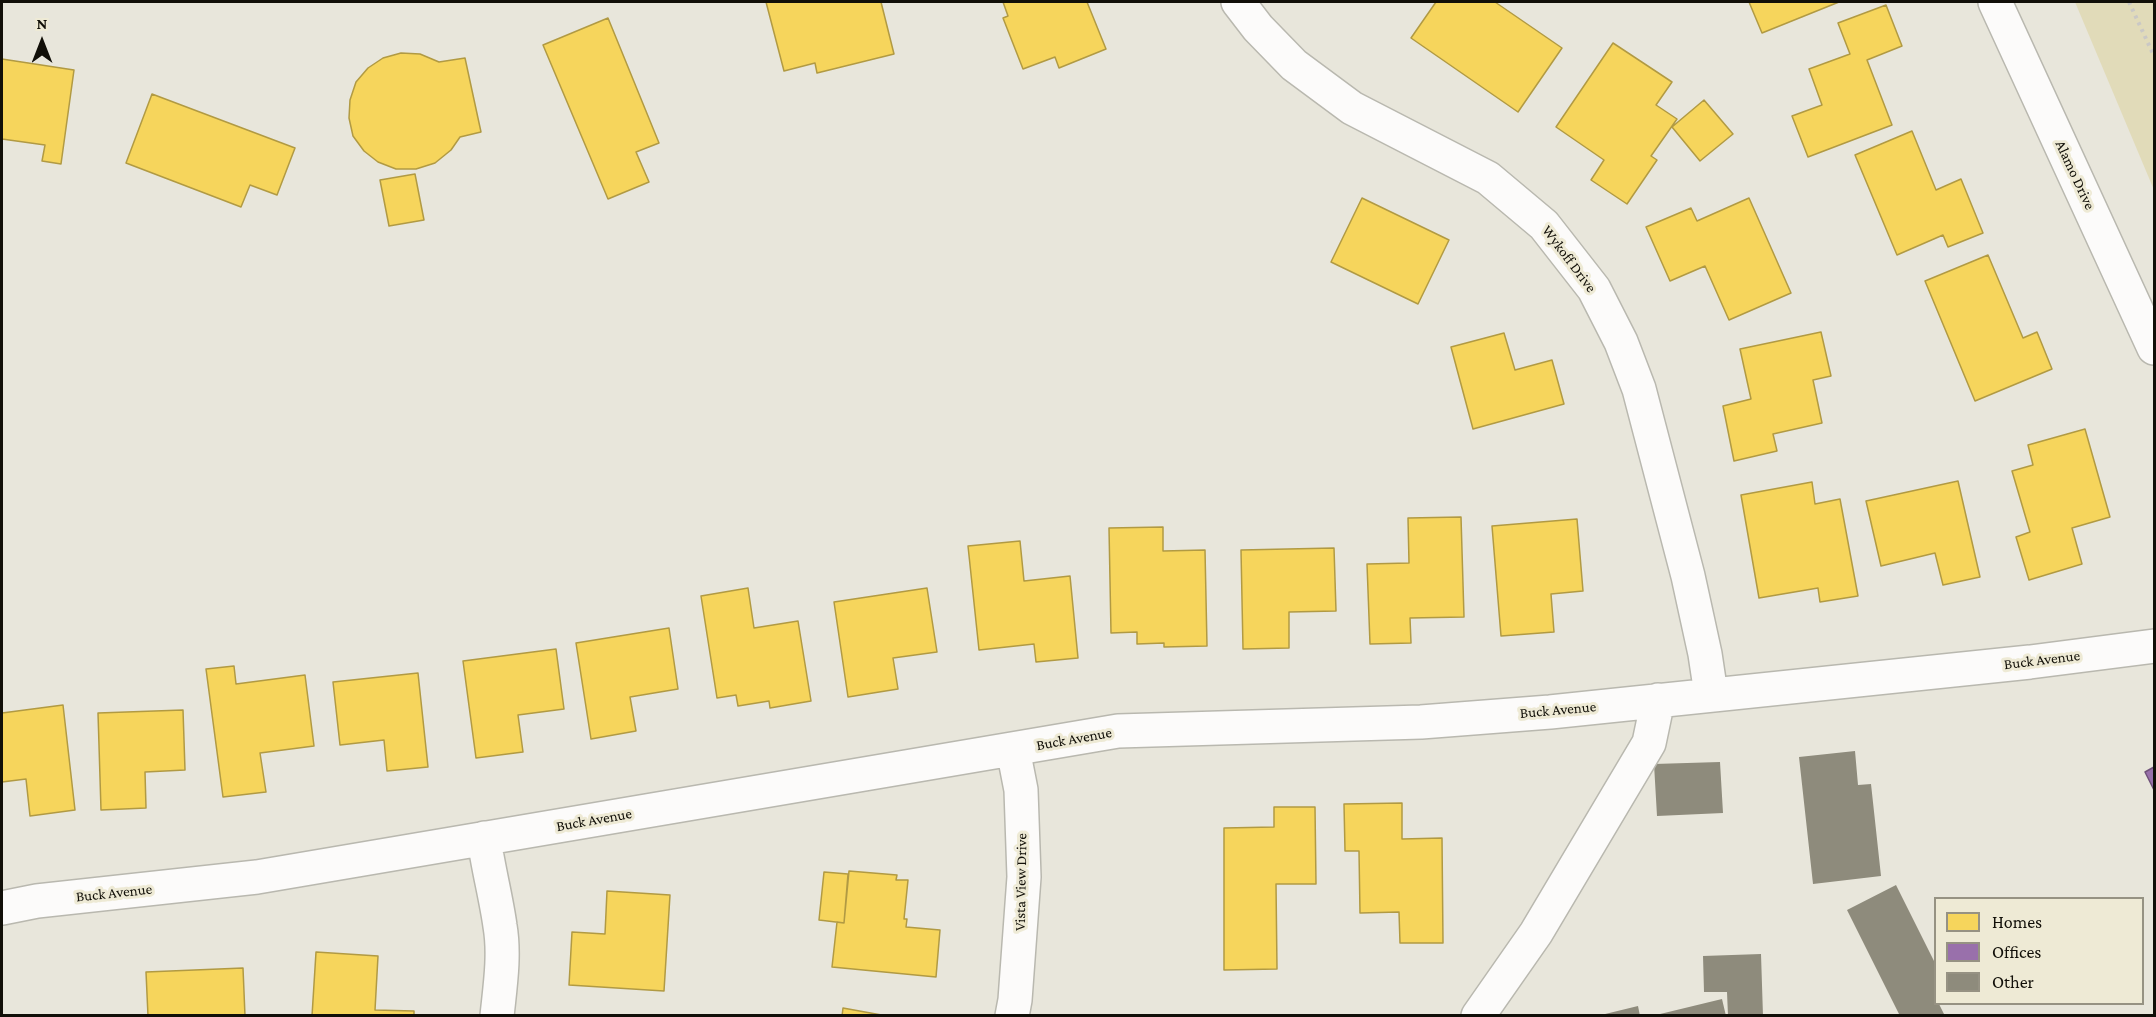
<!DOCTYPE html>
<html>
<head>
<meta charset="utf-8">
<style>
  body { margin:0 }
  #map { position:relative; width:2156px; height:1017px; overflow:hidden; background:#e8e6db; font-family:"Crimson Pro",serif }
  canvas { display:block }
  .frame { position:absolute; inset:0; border:3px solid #110f08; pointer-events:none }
  .legend { position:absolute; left:1934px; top:897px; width:210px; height:108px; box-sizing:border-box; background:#eeead5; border:2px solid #969283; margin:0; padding:8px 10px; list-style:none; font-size:18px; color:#110f08 }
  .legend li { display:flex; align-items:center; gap:12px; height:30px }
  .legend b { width:30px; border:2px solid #969283 }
  .north { position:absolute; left:12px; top:12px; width:60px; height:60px; -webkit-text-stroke:4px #eeead5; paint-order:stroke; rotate:0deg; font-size:16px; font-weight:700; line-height:24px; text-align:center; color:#110f08 }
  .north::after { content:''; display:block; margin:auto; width:21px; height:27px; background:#110f08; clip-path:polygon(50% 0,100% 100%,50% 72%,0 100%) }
</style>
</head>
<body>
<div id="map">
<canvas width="2156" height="1017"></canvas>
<div class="frame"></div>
<ul class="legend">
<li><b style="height:16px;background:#f6d55c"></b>Homes</li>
<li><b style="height:16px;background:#9970ab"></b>Offices</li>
<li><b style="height:16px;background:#8e8b7c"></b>Other</li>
</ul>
<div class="north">N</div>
</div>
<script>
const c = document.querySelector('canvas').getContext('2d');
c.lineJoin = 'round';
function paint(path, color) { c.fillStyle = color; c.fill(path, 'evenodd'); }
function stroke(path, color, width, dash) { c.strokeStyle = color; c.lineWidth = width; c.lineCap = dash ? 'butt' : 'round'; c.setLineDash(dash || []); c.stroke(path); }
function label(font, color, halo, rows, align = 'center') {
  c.font = font + ' "Crimson Pro",serif'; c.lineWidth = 6; c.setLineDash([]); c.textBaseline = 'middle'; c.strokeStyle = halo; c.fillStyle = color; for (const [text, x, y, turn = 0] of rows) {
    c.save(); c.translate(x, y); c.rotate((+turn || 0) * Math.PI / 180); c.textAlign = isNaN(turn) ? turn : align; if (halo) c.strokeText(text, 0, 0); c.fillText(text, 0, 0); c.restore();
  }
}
paint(new Path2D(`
  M2075 2H2154V190Z`), '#e1dbb9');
const homes = new Path2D(`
  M766 2H881L894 54 817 73 815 63 784 71Z
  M1003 2H1087L1106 49 1059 68 1055 57 1023 69 1003 18 1008 16Z
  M1436 2H1495L1562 48 1518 112 1411 38Z
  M1749 2H1839L1762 33Z
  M1886 5 1902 46 1867 60 1892 125 1808 157 1792 116 1822 105 1809 69 1850 54 1838 23Z
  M608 18 659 143 636 152 649 182 608 199 543 45Z
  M1613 43 1672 82 1656 105 1677 119 1651 156 1657 160 1627 204 1591 180 1604 160 1556 127Z
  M401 53 420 54 439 62 465 58 481 132 460 137 451 150 435 163 416 169H396L378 162 364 151 353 136 349 118 350 100 356 82 368 68 383 58Z
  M2 59 74 70 61 164 42 161 45 145 2 139Z
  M152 94 295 148 277 195 250 185 241 207 126 163Z
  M1704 100 1733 134 1700 161 1672 127Z
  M1912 131 1936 190 1961 179 1983 233 1948 247 1943 235 1897 255 1855 155Z
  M415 174 424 220 389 226 380 180Z
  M1362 198 1449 240 1418 304 1331 262Z
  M1749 198 1791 293 1729 320 1705 266 1670 281 1646 227 1691 208 1697 221Z
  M1988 255 2023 338 2037 332 2052 369 1975 401 1925 281Z
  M1821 332 1831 376 1813 380 1822 423 1773 434 1777 451 1734 461 1723 406 1751 399 1740 349Z
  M1504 333 1515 370 1552 360 1564 404 1473 429 1451 347Z
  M2085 429 2110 517 2072 528 2082 564 2029 580 2016 537 2030 532 2012 471 2033 465 2028 445Z
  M1958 481 1980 577 1943 585 1935 553 1881 566 1866 501Z
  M1812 482 1815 504 1840 499 1858 596 1820 602 1818 588 1759 598 1741 495Z
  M1461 517 1464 617 1410 618 1411 643 1370 644 1367 564 1409 563 1408 518Z
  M1577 519 1583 591 1551 594 1554 632 1501 636 1492 526Z
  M1163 527V551L1205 550 1207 646 1164 647V643L1137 644V632L1111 633 1109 528Z
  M1020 541 1024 581 1070 576 1078 658 1036 662 1034 644 979 650 968 546Z
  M1334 548 1336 611 1289 612V648L1243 649 1241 550Z
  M748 588 754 628 798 621 811 701 770 708 769 701 738 706 736 695 717 698 701 596Z
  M927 588 937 652 893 658 898 689 848 697 834 602Z
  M669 628 678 689 630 697 636 731 591 739 576 643Z
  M556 649 564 709 518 715 523 752 476 758 463 661Z
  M234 666 236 684 305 675 314 746 260 753 266 792 223 797 206 669Z
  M418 673 428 767 387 771 384 740 340 745 333 682Z
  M63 705 75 810 30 816 26 779 2 782V713Z
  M183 710 185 770 145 772 146 808 101 810 98 713Z
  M1402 803V839L1442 838 1443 943H1400L1399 912 1360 913 1359 851H1345L1344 804Z
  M1274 807H1315L1316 884H1276L1277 969 1224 970V828L1274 827Z
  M849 871 897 875 896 880H908L904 919H907L906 927 940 930 936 977 832 967 837 922 844 923Z
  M824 872 848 874 844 923 819 920Z
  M607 891 670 895 664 991 569 985 572 932 605 934Z
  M316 952 378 956 375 1010 414 1011V1016H312Z
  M243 968 245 1016H148L146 972Z
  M843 1008 887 1016H842Z`);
paint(homes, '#f6d55c');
stroke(homes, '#b19a43', 1.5);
const offices = new Path2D(`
  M2154 767V790L2145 772Z`);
paint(offices, '#9970ab');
stroke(offices, '#70537a', 1.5);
paint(new Path2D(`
  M1855 751 1858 785 1871 784 1881 876 1813 884 1799 757Z
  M1720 762 1723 813 1657 816 1654 764Z
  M1896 885 1936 965V1004H1939L1945 1016H1900L1847 910Z
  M1761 954 1763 1016H1728L1727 992H1704L1703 956Z
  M1722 999 1726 1016H1656V1015Z
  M1638 1006 1640 1016H1601V1015Z`), '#8e8b7c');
const minor = new Path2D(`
  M1238 2 1258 28 1294 65 1352 108 1488 178 1544 225 1594 289 1621 342 1639 389 1688 576 1705 654 1711 694
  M484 838C488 868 496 897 500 926 505 955 500 987 497 1016
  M2 908 37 901 257 877 1118 731 1421 722 1550 712 2030 662 2154 646
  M1012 1016 1015 1000 1024 877 1021 790 1013 749
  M1478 1016 1536 933 1649 743 1658 700`);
const major = new Path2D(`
  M1995 2 2154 348`);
stroke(minor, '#b9b8af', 36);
stroke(major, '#b9b8af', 36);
stroke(new Path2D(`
  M2129 2 2154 56`), '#cac8c5', 4, [3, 4.5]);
stroke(minor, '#fcfbfa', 33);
stroke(major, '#fcfbfa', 33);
label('15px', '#110f08', '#eeead5', [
  ["Alamo Drive",2075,175,65],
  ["Wykoff Drive",1569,259,53],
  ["Buck Avenue",2042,660,-7],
  ["Buck Avenue",1558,710,-5],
  ["Buck Avenue",1074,739,-10],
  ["Buck Avenue",594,820,-10],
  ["Vista View Drive",1021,882,-89],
  ["Buck Avenue",114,893,-6]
]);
</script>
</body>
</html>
